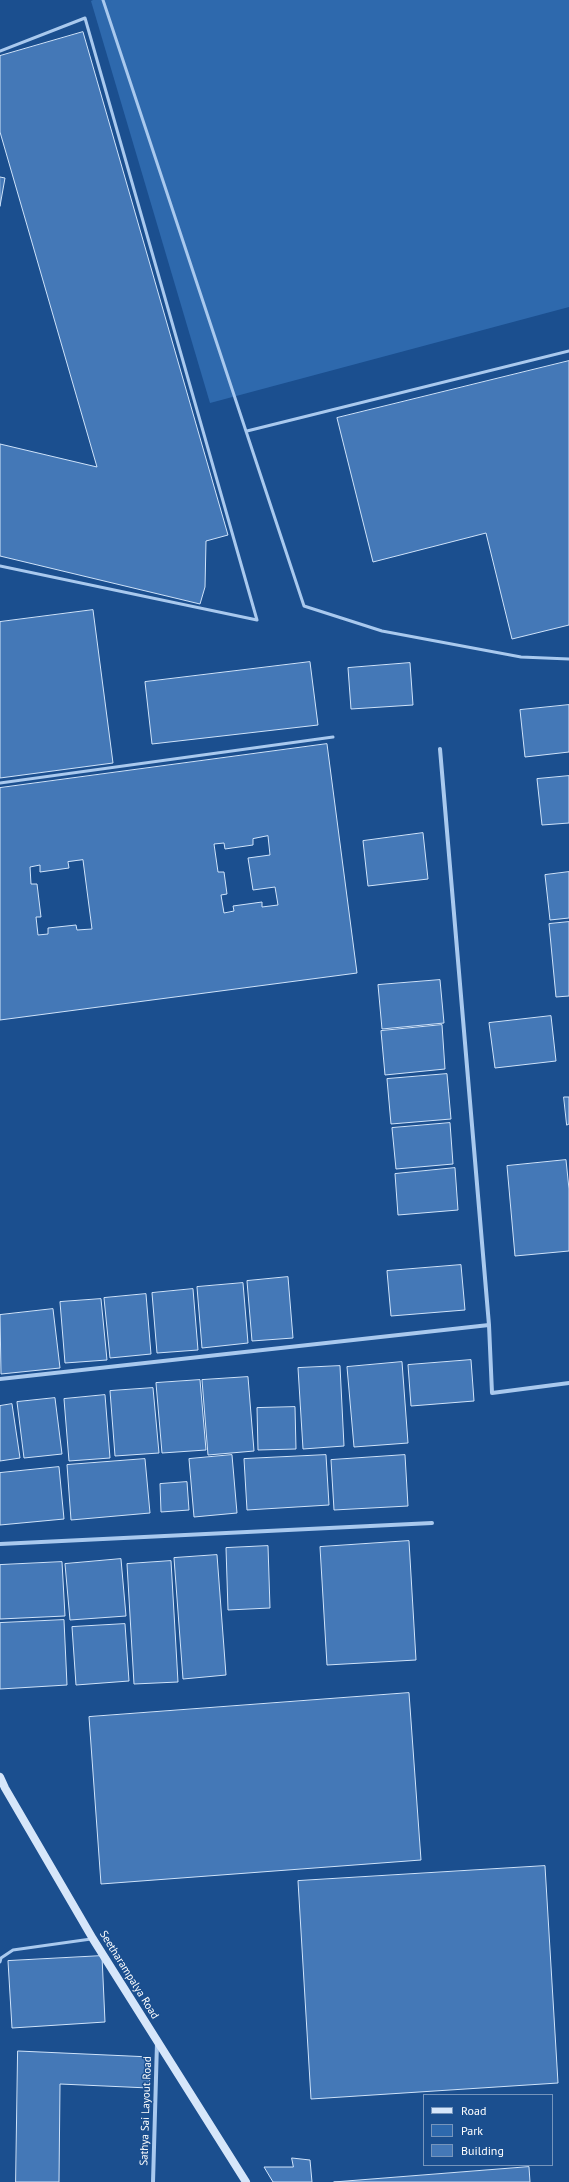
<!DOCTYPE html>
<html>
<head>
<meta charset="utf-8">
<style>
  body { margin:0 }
  #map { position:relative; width:569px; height:2182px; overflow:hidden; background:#1b4f8f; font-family:"PT Sans",sans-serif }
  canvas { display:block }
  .legend { position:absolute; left:423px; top:2094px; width:130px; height:72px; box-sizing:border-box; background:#1b4f8f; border:1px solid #7695bc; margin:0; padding:5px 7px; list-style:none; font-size:12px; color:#fff }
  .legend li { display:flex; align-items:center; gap:8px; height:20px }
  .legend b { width:20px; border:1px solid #7695bc }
</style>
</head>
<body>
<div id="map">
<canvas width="569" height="2182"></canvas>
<ul class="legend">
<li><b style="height:5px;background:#d6e6fa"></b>Road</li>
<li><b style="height:11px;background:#2e69ad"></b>Park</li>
<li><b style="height:11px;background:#4478b7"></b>Building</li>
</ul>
</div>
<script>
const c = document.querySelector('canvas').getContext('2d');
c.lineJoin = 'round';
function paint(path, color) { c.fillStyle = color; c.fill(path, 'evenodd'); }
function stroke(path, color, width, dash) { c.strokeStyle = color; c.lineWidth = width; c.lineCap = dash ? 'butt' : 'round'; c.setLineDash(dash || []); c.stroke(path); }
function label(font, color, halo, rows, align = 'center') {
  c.font = font + ' "PT Sans",sans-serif'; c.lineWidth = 3; c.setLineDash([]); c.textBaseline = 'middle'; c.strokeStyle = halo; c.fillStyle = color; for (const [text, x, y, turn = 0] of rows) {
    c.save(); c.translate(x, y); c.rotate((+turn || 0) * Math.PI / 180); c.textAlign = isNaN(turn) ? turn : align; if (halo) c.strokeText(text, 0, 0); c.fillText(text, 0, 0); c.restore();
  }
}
paint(new Path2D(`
  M93 0H569V307L210 403 91 1Z`), '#2e69ad');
const building = new Path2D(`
  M83 32 228 535 206 541 205 587 200 604 0 556V444L97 467 0 132V56Z
  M0 177 5 178 0 206Z
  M569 361V625L512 639 486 533 373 562 337 418Z
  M93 610 113 763 0 778V622Z
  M310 662 318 725 152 744 145 682Z
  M410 663 413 705 351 709 348 668Z
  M569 705V752L525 757 520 710Z
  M327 744 357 973 0 1020V788ZM268 836 270 855 248 858 253 890 275 887 278 905 262 907V902L233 906 234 911 224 913 221 895 227 894 224 872H218L214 844 224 843 225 849 253 845V839ZM83 860 92 929 77 930 76 925 48 928V934L38 935 36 917H41L37 884H31L30 867 40 865V872L69 868 68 862Z
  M569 776V823L542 825 537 779Z
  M423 833 428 879 368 886 363 841Z
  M569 872V918L550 920 545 875Z
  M569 922V996L556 997 549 924Z
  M440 980 444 1023 382 1029 378 985Z
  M551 1016 556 1061 495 1068 489 1023Z
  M442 1025 445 1069 385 1075 381 1031Z
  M447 1074 451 1119 391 1124 387 1079Z
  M564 1097H569V1124L567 1125Z
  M450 1123 453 1164 396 1169 392 1128Z
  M566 1160 569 1189V1251L515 1256 507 1166Z
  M455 1168 458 1210 398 1215 395 1174Z
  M461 1265 465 1310 391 1316 387 1271Z
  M288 1277 293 1338 252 1341 247 1281Z
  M243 1283 248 1343 202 1348 197 1287Z
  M193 1289 198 1350 157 1353 152 1293Z
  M146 1294 151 1354 110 1358 104 1298Z
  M101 1299 107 1360 65 1363 60 1302Z
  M53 1309 60 1368 1 1374 0 1315Z
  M471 1360 474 1401 411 1406 408 1365Z
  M402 1362 408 1443 354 1447 347 1367Z
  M340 1366 344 1446 303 1449 298 1368Z
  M248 1377 254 1451 208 1455 202 1380Z
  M200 1380 206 1450 162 1453 156 1383Z
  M153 1388 159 1453 115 1456 110 1391Z
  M105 1395 110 1458 69 1461 64 1399Z
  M55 1398 62 1454 24 1458 17 1402Z
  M12 1404 20 1458 0 1461V1406Z
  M295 1407 296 1449 258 1450 257 1408Z
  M232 1455 237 1513 194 1517 189 1459Z
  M326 1455 329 1505 247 1510 244 1459Z
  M405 1455 408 1506 334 1510 331 1460Z
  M145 1459 150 1513 71 1520 67 1465Z
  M59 1467 64 1519 0 1525V1473Z
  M187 1482 189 1510 161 1512 160 1484Z
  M409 1541 416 1660 327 1665 320 1547Z
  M268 1546 270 1608 228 1610 226 1548Z
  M217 1555 226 1675 183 1679 174 1558Z
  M121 1559 126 1616 70 1620 65 1564Z
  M171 1561 178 1682 134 1684 127 1564Z
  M62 1562 65 1616 0 1619V1565Z
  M64 1620 67 1685 0 1689V1623Z
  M125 1624 129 1681 76 1685 72 1627Z
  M409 1693 421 1860 101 1884 89 1717Z
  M545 1866 558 2083 311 2099 298 1881Z
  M102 1956 105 2022 12 2028 8 1961Z
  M18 2051 151 2057 149 2088 60 2084 59 2182H16Z
  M292 2158 310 2160 312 2182H273L264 2167H293Z
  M529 2167 530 2182H334Z`);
paint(building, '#4478b7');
stroke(building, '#cfe3fa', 1);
stroke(new Path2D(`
  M103 0 304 606 382 631 521 657 569 659
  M0 51 85 18 257 620 0 566
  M247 431 569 351
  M0 783 333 737
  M0 1962 1 1958 13 1950 91 1939`), '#a9c9ee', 3);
stroke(new Path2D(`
  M440 749 489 1325
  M0 1379 489 1325 492 1393 569 1383
  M0 1544 432 1523
  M153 2182 157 2043`), '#a9c9ee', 4);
stroke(new Path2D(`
  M0 1777 5 1788 93 1939 246 2182`), '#d6e6fa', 8);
label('11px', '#fff', '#1b4f8f', [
  ["Seetharampalya Road",129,1975,58],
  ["Sathya Sai Layout Road",146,2111,-88]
]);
</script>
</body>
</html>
